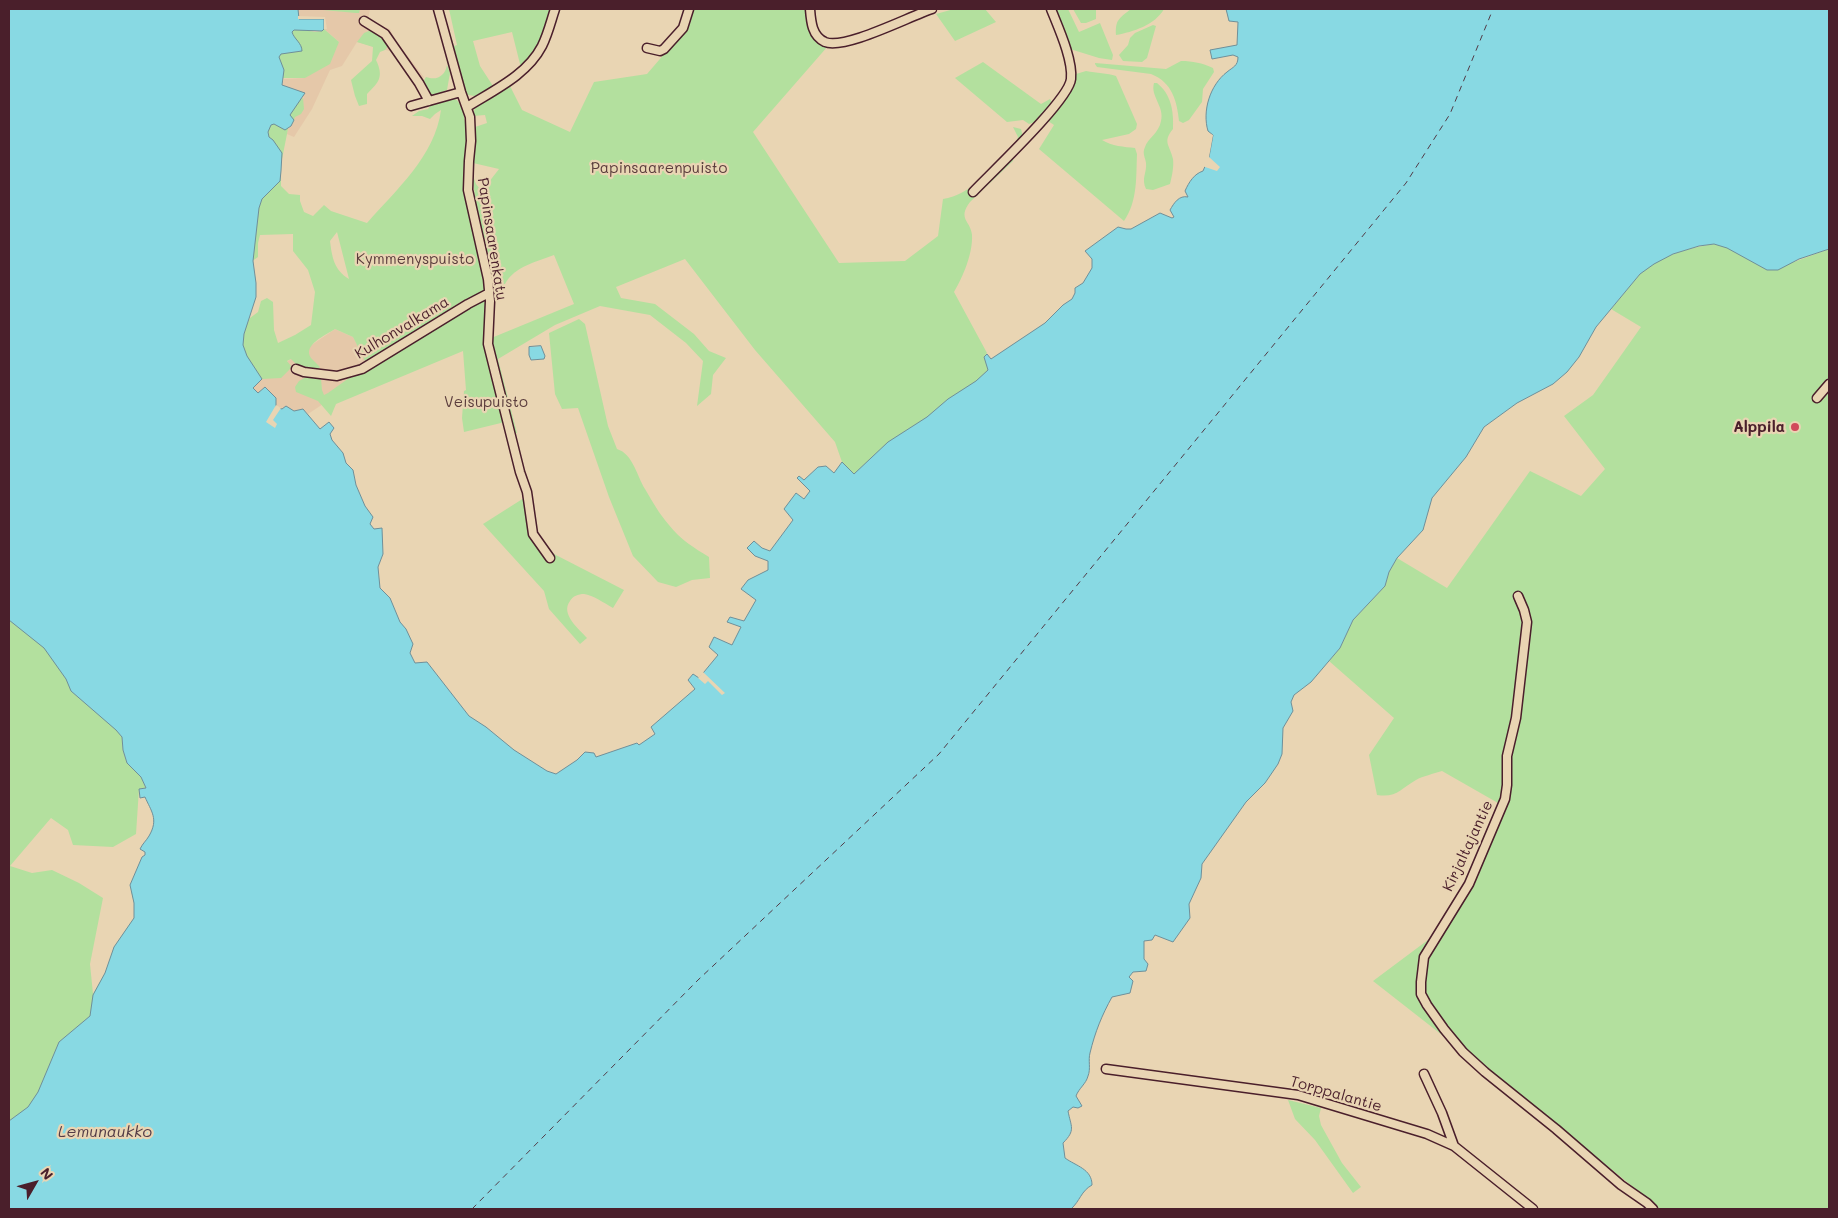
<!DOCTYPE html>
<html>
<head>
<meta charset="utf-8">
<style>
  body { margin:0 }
  #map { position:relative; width:1838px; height:1218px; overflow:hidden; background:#e9d5b3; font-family:Mali,sans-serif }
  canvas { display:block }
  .frame { position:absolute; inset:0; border:10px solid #4a1f2b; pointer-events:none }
  .north { position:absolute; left:10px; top:1158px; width:50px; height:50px; -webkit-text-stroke:4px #e9d5b3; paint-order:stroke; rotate:52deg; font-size:14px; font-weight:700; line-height:20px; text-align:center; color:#4a1f2b }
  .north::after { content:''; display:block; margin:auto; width:18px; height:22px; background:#4a1f2b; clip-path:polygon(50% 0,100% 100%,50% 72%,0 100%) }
</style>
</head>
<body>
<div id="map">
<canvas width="1838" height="1218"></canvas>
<div class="frame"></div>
<div class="north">N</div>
</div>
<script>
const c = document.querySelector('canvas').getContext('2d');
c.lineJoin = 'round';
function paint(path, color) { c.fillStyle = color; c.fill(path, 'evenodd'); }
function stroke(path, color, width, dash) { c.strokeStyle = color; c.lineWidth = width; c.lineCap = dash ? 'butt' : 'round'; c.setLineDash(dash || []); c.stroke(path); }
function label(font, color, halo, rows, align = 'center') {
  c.font = font + ' Mali,sans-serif'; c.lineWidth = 4.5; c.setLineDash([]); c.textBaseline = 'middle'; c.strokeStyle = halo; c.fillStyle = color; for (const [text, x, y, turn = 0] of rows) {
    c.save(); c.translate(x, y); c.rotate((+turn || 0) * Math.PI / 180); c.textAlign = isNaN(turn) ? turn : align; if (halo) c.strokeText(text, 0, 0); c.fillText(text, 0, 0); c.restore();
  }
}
paint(new Path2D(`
  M298 9H370L368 20 390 29 396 41 424 77 415 84 393 52 357 42 342 66 330 70 312 109 294 137 287 134 288 129 291 126 290 115 304 97 282 85 284 79 305 78 339 42 324 29V19H298Z
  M335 329 353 337 371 372 308 414 303 409 294 411 276 407V398L265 387 258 393 253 388 262 379Z`), '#e5c8a9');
paint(new Path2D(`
  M312 9H360L359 13H356Z
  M449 9H553L537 49 521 68 512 32 473 41 480 66 493 86 475 96 468 95 465 92 444 18V15L454 46 457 45Z
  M692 9H805C807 26 810 40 828 46L753 132 839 263 905 261 938 236 943 199C970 196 997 164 1015 145L1018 137 1013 127 1021 129 1023 137 1014 155 1013 161 970 202C957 219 971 221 972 235 973 253 963 277 954 292L987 353 984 357 995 376 869 496 834 473 842 462 835 442 755 350 685 259 616 287 621 298 655 304 694 334 709 351 726 358 713 375 711 394 697 406 703 361 686 343 650 315 600 306 555 325 498 359 517 433 514 434 533 507 538 536 552 553 624 590 613 608C604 603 593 595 584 594 578 594 573 596 570 601 560 614 579 629 587 638L580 644 549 609 544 591 483 524 524 498 505 422 464 432 462 418 464 391 466 390 463 351 336 404 331 416 318 401 296 392 295 387 299 381 308 376 321 379 322 390 324 395 328 393 349 378 361 374 479 302 484 300 487 303 484 341 574 304 554 255C536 262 515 266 505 284L499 285 495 282 476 205 472 173 476 184 480 189 485 187 499 169 473 163 475 127 487 123 485 115 473 116 475 107C486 98 499 94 510 86L522 110 570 132 594 82 647 74 690 24Z
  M954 9H985L996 22 955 41 936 14Z
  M1056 9H1068L1079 32 1100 23 1113 55 1112 60 1099 58 1070 49Z
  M1073 9H1096V19L1086 23H1081Z
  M1131 9H1164C1155 25 1133 32 1116 35 1115 19 1120 18 1131 9Z
  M260 22 315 32 322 31 324 29 339 42 330 64 305 78H275Z
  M1153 25 1156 26 1147 58 1142 62 1123 61 1119 55 1128 45 1130 38 1135 33Z
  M369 31C379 33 383 37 388 46L385 50 380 52 376 60C384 77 379 82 367 94V104L359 106 355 96 351 80 372 61 373 47 357 42 364 33Z
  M1181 61C1193 61 1202 63 1213 68L1214 72 1203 89 1202 102 1189 120 1183 123 1179 121C1177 101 1172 82 1151 74L1097 67 1095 64V63L1166 69Z
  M983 62 1041 104 1050 99 1053 104 1038 121 1029 124 1023 120 1007 122 955 78Z
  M447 65 450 73 447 90 433 95 427 91 423 82 426 77C437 81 445 76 447 65Z
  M1086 71C1097 73 1107 73 1116 76L1137 124 1136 129 1129 134 1102 140C1112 146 1124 147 1135 148L1137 154C1136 176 1138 201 1124 221L1039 149 1054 125 1048 121 1042 126 1068 94 1076 74Z
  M1154 83H1157C1171 94 1174 111 1173 129 1162 142 1170 145 1173 159 1174 167 1172 176 1170 184L1153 190 1146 189C1141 178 1147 173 1146 163 1145 157 1142 153 1145 147 1148 138 1159 133 1161 121 1165 107 1150 96 1154 83Z
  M303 98 304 109 301 114 295 117 293 123 289 118 275 121 288 129 281 164V186L289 194 300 195V201L304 212 313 216 324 205 331 211 367 223C396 190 435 156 441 110L435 114 430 119 422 116H412L419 111 428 109 433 102 450 98 457 100 463 109 467 136 464 167V188L485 289 483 292 462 301 366 363 353 337 335 329C326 335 302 345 311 358 314 361 317 364 320 367L317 370 297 365 291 359 287 361 291 366 290 369 281 378 262 379 261 380 231 347 246 326 250 318 258 312 261 301 267 298 273 302 274 330 278 343 295 335 311 325 315 292 308 270 293 251V234L260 235 258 243V257L248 264 245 140ZM337 232 349 279C334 270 332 257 330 241Z
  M1714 244 1794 262 1829 249V1209H1659L1657 1206C1563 1131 1468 1055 1373 981L1444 928 1505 807 1442 771C1433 774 1423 776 1416 780 1400 789 1397 798 1377 795L1369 755 1394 718 1329 661 1340 648 1353 620 1385 586 1389 572 1397 558 1447 588 1530 471 1581 496 1605 469 1564 416 1593 395 1641 327 1611 309C1621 298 1629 286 1639 275 1657 256 1689 248 1714 244Z
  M579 319 585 324 608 426 617 449C633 454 637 476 645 489 652 501 660 515 669 525 680 539 694 548 709 557L710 578 692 580 676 587 658 582 633 556 609 497 578 408 562 409 555 394 549 333Z
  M9 590 122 737 123 750 127 763 141 777 146 788 139 789 136 834 113 847 73 845 68 830 51 818 10 866 32 873 52 870 79 883 103 898 90 964 93 994 105 973 114 947 134 918V903L131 891 142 902 140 948 24 1115 16 1116 9 1121Z
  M1288 1100 1321 1108 1319 1116 1321 1125 1342 1163 1361 1187 1353 1193 1315 1140 1295 1119Z`), '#b3e09e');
const water = new Path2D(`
  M9 9H298L299 19H324V29L322 31 294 30 292 32C294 39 302 43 302 51L281 54 279 57 284 70 282 85 305 93 290 115 294 120 291 126 285 130 274 124 271 125 268 132 269 137 273 140 282 153 281 171 280 181 262 199 259 208 253 261 256 283V297L244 334 243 345 247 356 262 379 253 388 258 393 265 387 276 398V407L282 409 286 406 294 411 303 409 320 429 329 422 334 428 330 434 332 440 343 453 346 463 353 470 356 485 365 506 373 517 370 524 374 529 382 528 383 554 378 567 380 588 390 598 400 622 406 629 413 644 410 653 415 663 427 662 469 716 486 727 514 750 547 771 556 774 577 760 585 752 594 753 596 757 637 743 639 745 655 734 651 727 695 689 688 680 693 674 699 678 718 655 709 647 714 637 732 645 741 627 727 622 730 617 744 621 756 600 741 589 748 580 768 570V561L755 556 747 548 754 541 762 548 770 551 793 520 784 509 796 493 804 499 810 491 797 478 799 476 804 480 818 467 826 466 834 473 842 462 854 474 888 442 927 417 948 399 976 381 988 370 984 357 987 354 991 359 1045 323 1063 305 1072 299 1075 293V288L1083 283 1092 268V259L1085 251 1118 227 1126 229H1131L1160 213 1172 218 1174 217 1170 210C1174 203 1179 195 1188 197L1185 191C1189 182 1194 174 1203 171L1209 157 1213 135 1208 131C1202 111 1210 85 1227 72 1233 67 1238 66 1238 57L1233 55 1212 59 1210 50 1237 45 1238 22 1229 21 1226 9H1829V249L1799 259 1778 270H1767L1727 248 1714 244 1699 246 1673 254 1654 264 1640 274 1596 327 1579 357 1567 372 1553 384 1517 403 1484 427 1466 457 1432 498 1423 530 1397 558 1389 572 1385 586 1353 620 1340 648 1311 682 1294 695 1291 702 1293 711 1283 728 1282 754 1278 764 1265 783 1246 802 1202 864 1201 878 1189 904 1190 918 1173 942 1155 935 1152 940 1144 941V959L1148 964 1146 971 1133 972 1129 977 1133 981 1130 993 1112 997C1102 1015 1095 1032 1090 1053 1088 1060 1091 1069 1088 1076 1086 1084 1079 1088 1076 1096L1082 1106 1078 1108 1073 1107 1068 1111C1071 1127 1076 1130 1063 1143L1065 1158C1076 1166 1092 1169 1092 1185 1081 1191 1080 1201 1071 1209H9V1121L28 1107 38 1092 59 1042 90 1016 93 995 105 973 114 947 134 918V903L130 885 142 857 145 855V852L140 849C143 843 146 841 149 836 159 819 151 811 145 797L140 798 139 789 146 788 141 777 127 763 123 750 122 737 116 730 71 691 66 679 44 648 9 620Z
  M541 346 545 356 544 359 531 360 529 355V347Z`);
paint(water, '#88d9e3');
stroke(water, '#6f8f99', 1);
paint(new Path2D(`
  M298 16 325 17 327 29H324V19H298Z
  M1210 134 1213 135 1209 157 1220 167 1217 171 1202 166 1207 156Z
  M276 405 281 408 273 420 277 424 275 428 266 422Z
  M703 672 725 693 722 695 708 681 705 684 698 678Z`), '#e9d5b3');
stroke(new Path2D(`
  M472 1209 698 980 939 754 1406 183 1450 114 1493 9`), '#533b47', 1, [6, 5]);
const minor = new Path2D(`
  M438 9 461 92 470 117 471 141 469 161 468 190 488 279 490 301 488 344 520 472 527 492 533 534 550 558
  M810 9C811 22 812 36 825 42 845 50 910 16 932 9
  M364 21 385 34 419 83 429 101
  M647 48 660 51 664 49 683 28 689 9
  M411 106 461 92
  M467 107C494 90 527 75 542 46 548 34 551 21 555 9
  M973 192C991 173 1069 100 1071 79 1073 59 1058 27 1051 9
  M296 369 304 372 337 376 362 369 468 304 489 293
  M1817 398 1829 384
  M1518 596 1524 610 1527 622 1516 718 1507 756V785L1505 799 1469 884 1424 957 1421 982V994L1427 1005 1444 1029 1463 1052 1485 1072 1556 1129 1621 1185 1647 1203 1653 1209
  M1106 1069 1298 1095 1427 1134 1454 1146 1533 1209
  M1424 1074 1442 1113 1454 1146`);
stroke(minor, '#4a1f2b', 11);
stroke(minor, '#e9d5b3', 8);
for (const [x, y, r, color] of [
  [1795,427,5,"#d1495b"]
]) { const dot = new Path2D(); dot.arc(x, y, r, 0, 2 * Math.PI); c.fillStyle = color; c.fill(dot); stroke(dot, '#e9d5b3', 2); }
label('15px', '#5a3c3c', '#e9d5b3', [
  ["Papinsaarenpuisto",659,168],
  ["Kymmenyspuisto",415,259],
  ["Veisupuisto",486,402]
]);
label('15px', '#4a1f2b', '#e9d5b3', [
  ["Papinsaarenkatu",492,239,81],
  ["Kulhonvalkama",402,328,-31],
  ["Kirjaltajantie",1468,846,-65],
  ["Torppalantie",1336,1094,16]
]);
label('bold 15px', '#4a1f2b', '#e9d5b3', [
  ["Alppila",1785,427]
], 'right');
label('italic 16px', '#533b47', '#e9d5b3', [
  ["Lemunaukko",105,1132]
]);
</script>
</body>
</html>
